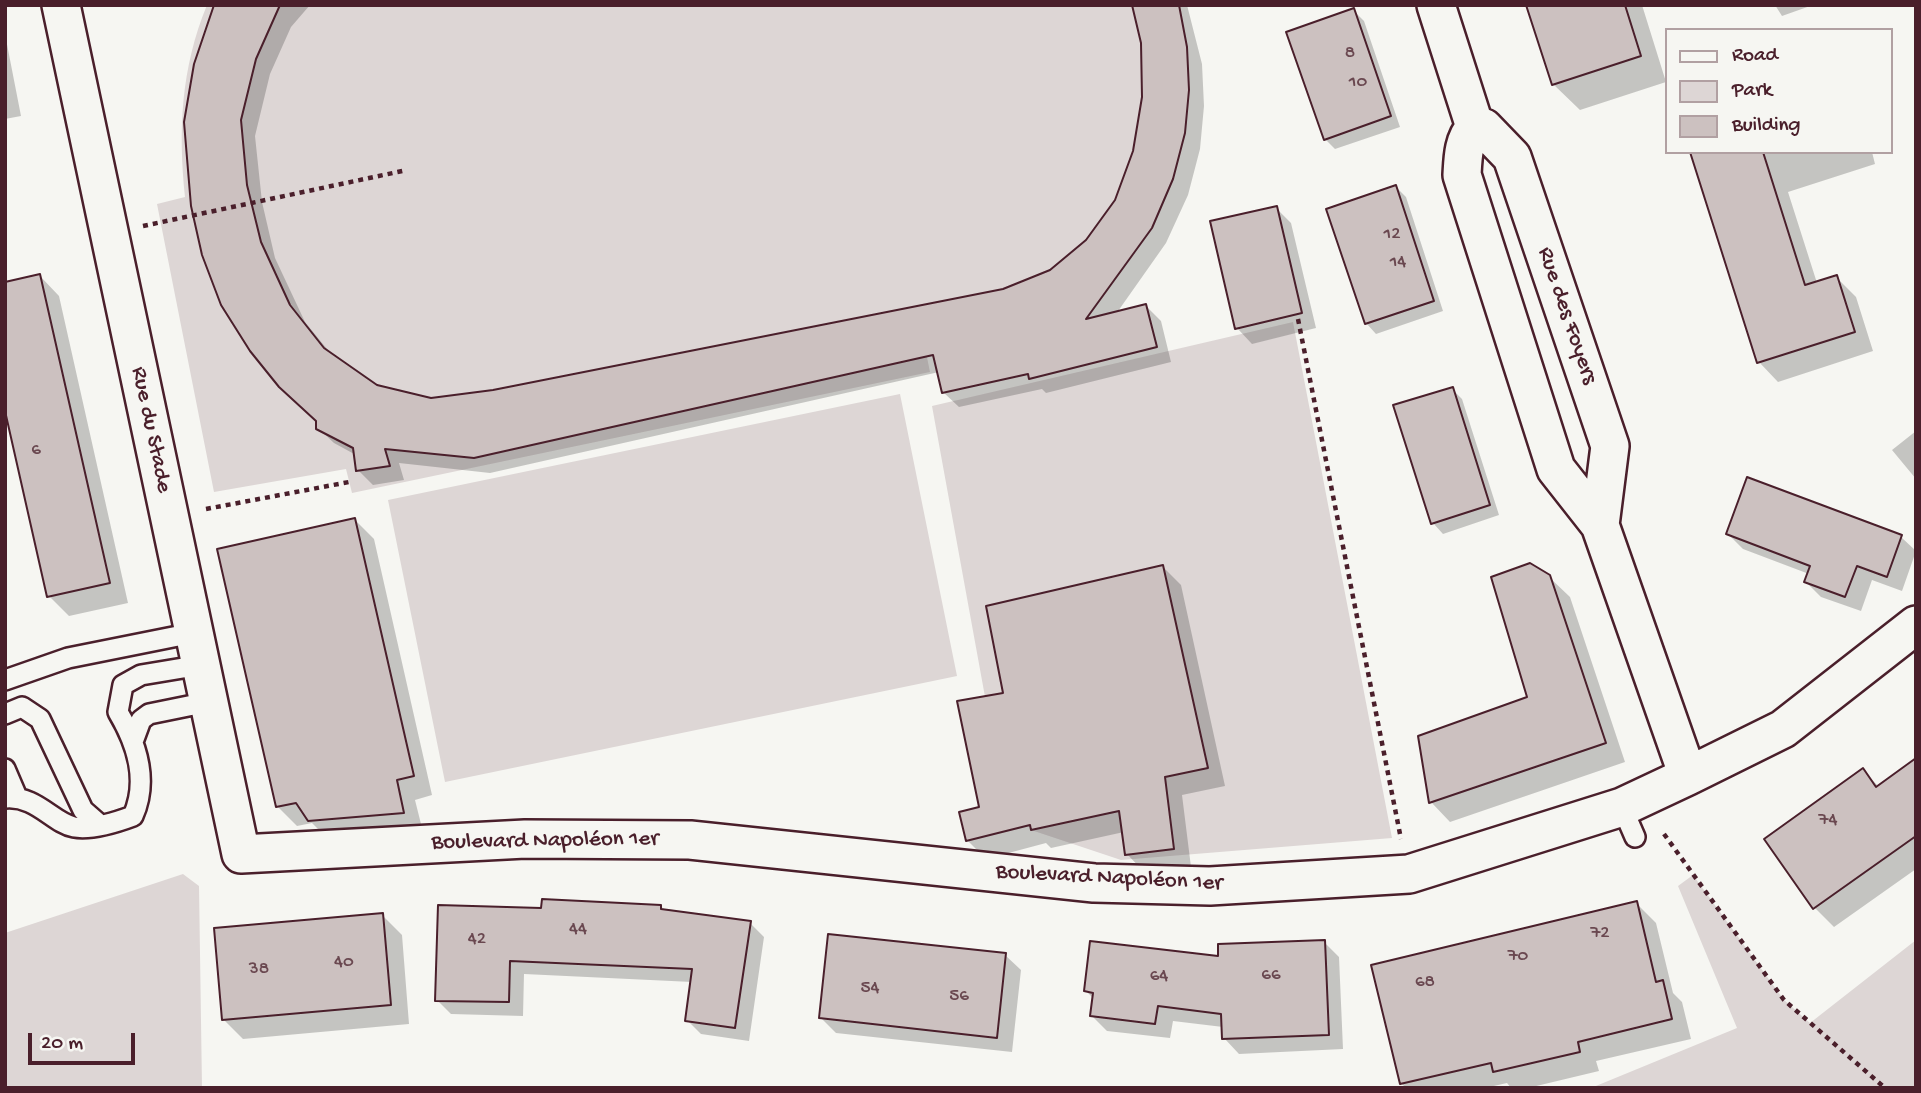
<!DOCTYPE html>
<html>
<head>
<meta charset="utf-8">
<style>
  body { margin:0 }
  #map { position:relative; width:1921px; height:1093px; overflow:hidden; background:#f6f6f2; font-family:"Gochi Hand",sans-serif }
  canvas { display:block }
  .frame { position:absolute; inset:0; border:7px solid #4a1f2b; pointer-events:none }
  .legend { position:absolute; left:1665px; top:28px; width:228px; height:126px; box-sizing:border-box; background:#f6f6f2; border:2px solid #b1a0a2; margin:0; padding:9px 12px; list-style:none; font-size:21px; color:#4a1f2b }
  .legend li { display:flex; align-items:center; gap:14px; height:35px }
  .legend b { width:35px; border:2px solid #b1a0a2 }
  .scale { position:absolute; left:28px; top:1033px; width:107px; height:32px; box-sizing:border-box; border:4px solid #4a1f2b; border-top:0; padding-left:9px; font-size:21px; line-height:24px; white-space:nowrap; color:#4a1f2b; -webkit-text-stroke:5px #f6f6f2; paint-order:stroke }
</style>
</head>
<body>
<div id="map">
<canvas width="1921" height="1093"></canvas>
<div class="frame"></div>
<ul class="legend">
<li><b style="height:9px;background:#f6f6f2"></b>Road</li>
<li><b style="height:19px;background:#ddd6d5"></b>Park</li>
<li><b style="height:19px;background:#ccc1c0"></b>Building</li>
</ul>
<div class="scale">20 m</div>
</div>
<script>
const c = document.querySelector('canvas').getContext('2d');
c.lineJoin = 'round';
function paint(path, color) { c.fillStyle = color; c.fill(path, 'evenodd'); }
function stroke(path, color, width, dash) { c.strokeStyle = color; c.lineWidth = width; c.lineCap = dash ? 'butt' : 'round'; c.setLineDash(dash || []); c.stroke(path); }
function label(font, color, halo, rows, align = 'center') {
  c.font = font + ' "Gochi Hand",sans-serif'; c.lineWidth = 6; c.setLineDash([]); c.textBaseline = 'middle'; c.strokeStyle = halo; c.fillStyle = color; for (const [text, x, y, turn = 0] of rows) {
    c.save(); c.translate(x, y); c.rotate((+turn || 0) * Math.PI / 180); c.textAlign = isNaN(turn) ? turn : align; if (halo) c.strokeText(text, 0, 0); c.fillText(text, 0, 0); c.restore();
  }
}
paint(new Path2D(`
  M207 5H1178L1187 47 1189 90 1185 133 1173 179 1152 228 1017 336 927 357 930 372 352 493 346 469 214 492 157 204 185 197C178 130 181 68 207 5Z
  M1293 322 1392 838 1121 860 1031 830 1025 807 1006 812 932 406Z
  M900 394 957 676 445 782 388 500Z
  M183 874 199 886 202 1088H5V933Z
  M1693 875 1784 1000 1810 1023 1916 940V1088H1591L1737 1028 1678 886Z`), '#ddd6d5');
paint(new Path2D(`
  M219 5H310L291 27 270 74 255 136 262 202 275 258 305 322 331 354 377 387 431 399 493 392 1003 291 1050 272 1087 241 1116 200 1134 151 1144 97 1143 43 1134 5H1187L1202 64 1204 106 1200 149 1188 195 1166 243 1116 314 1146 306 1161 321 1171 362 1046 393 1042 389 959 407 943 392 939 372 490 473 399 463 404 480 373 485 358 470 356 455 334 443 318 428V422L251 350Z
  M1528 5H1642L1666 82 1580 110 1553 84Z
  M1775 5H1813L1782 16Z
  M1353 10 1364 21 1400 127 1335 149 1325 139Z
  M5 34 21 116 5 119Z
  M1692 152H1872L1875 164 1788 192 1817 283 1836 277 1856 297 1873 351 1778 382 1759 362Z
  M1396 187 1406 197 1443 311 1376 334 1366 323Z
  M1276 208 1291 223 1316 328 1252 344 1237 328Z
  M40 276 59 296 128 603 69 616 49 596Z
  M1452 389 1462 399 1499 515 1443 534 1433 523Z
  M1916 431V479L1892 450Z
  M1749 479 1901 537 1916 551 1902 591 1872 580 1861 611 1821 597 1806 582 1809 574 1743 549 1728 534Z
  M355 520 374 539 432 795 415 800 423 832 329 840 312 823 297 826 277 806Z
  M1163 567 1181 585 1225 786 1182 795 1191 867 1145 873 1127 854 1124 832 1051 848 1046 843 986 859 967 840 981 808 1005 695Z
  M1549 577 1570 597 1625 762 1450 822 1431 802 1529 698Z
  M1916 760V869L1834 927 1815 908 1863 770 1879 787Z
  M1636 903 1656 923 1673 993 1682 1002 1691 1039 1596 1061 1599 1071 1528 1088H1511L1507 1083 1485 1088H1406L1401 1083Z
  M661 906 665 911 750 923 764 937 749 1041 701 1034 687 1020 692 982 524 974 523 1016 451 1014 437 1000 543 909Z
  M382 915 402 935 409 1024 243 1039 223 1019Z
  M1324 942 1339 957 1343 1049 1239 1054 1224 1038 1223 1027 1173 1021 1170 1038 1107 1031 1092 1016 1094 999 1086 991 1220 958Z
  M1005 955 1021 970 1012 1052 836 1033 820 1017Z`), '#0003');
const building = new Path2D(`
  M214 5H280L256 59 241 120 247 185 261 242 290 305 324 348 377 385 431 398 493 390 1003 289 1050 270 1086 240 1115 200 1133 151 1142 97 1141 43 1132 5H1179L1187 47 1189 90 1185 133 1173 179 1152 228 1086 319 1146 304 1157 347 1029 379 1028 374 942 393 933 355 474 458 385 449 390 466 356 471 353 448 316 429V421L279 387 250 351 221 305 202 255 191 206 184 122 194 64Z
  M1526 5H1625L1641 56 1552 85Z
  M1354 8 1391 116 1324 140 1286 32Z
  M1690 152H1763L1805 285 1837 275 1855 332 1757 363Z
  M1396 185 1434 301 1365 324 1326 209Z
  M1277 206 1302 313 1235 329 1210 221Z
  M40 274 110 583 47 597 5 411V282Z
  M1453 387 1490 505 1431 524 1393 405Z
  M1747 477 1902 535 1887 577 1857 566 1845 597 1804 582 1810 566 1726 534Z
  M355 518 414 776 397 780 404 813 308 821 296 803 276 807 217 549Z
  M1530 563 1550 575 1606 743 1429 803 1418 736 1527 697 1491 577Z
  M1163 565 1208 768 1165 777 1174 849 1125 855 1119 811 1031 830 1030 825 966 841 959 812 979 807 957 701 1003 693 986 606Z
  M1916 758V836L1813 909 1764 839 1863 768 1876 787Z
  M542 899 661 905V909L751 921 735 1028 685 1021 692 969 510 961 509 1002 435 1001 438 905 541 908Z
  M1637 901 1656 982 1663 980 1672 1019 1578 1042 1580 1052 1493 1072 1491 1063 1400 1084 1371 965Z
  M383 913 391 1005 222 1020 214 928Z
  M828 934 1006 953 997 1038 819 1018Z
  M1325 940 1329 1035 1222 1039 1221 1014 1158 1006 1155 1024 1090 1016 1093 993 1084 991 1090 941 1218 956V944Z`);
paint(building, '#ccc1c0');
stroke(building, '#4a1f2b', 2);
const lane = new Path2D(`
  M5 680 68 658 193 633
  M5 714 22 707 40 719 83 810 99 824
  M134 739 141 720 149 714 208 702
  M5 769 17 797
  M5 798C36 795 53 823 74 827 91 830 117 822 133 816 149 780 137 744 118 712L123 685 141 675 201 665
  M1622 807 1635 837`);
const street = new Path2D(`
  M61 5 241 854 525 839 690 840 1094 883 1210 886 1409 874 1622 807 1688 776 1783 729 1916 625
  M1436 5 1475 127
  M1475 127C1463 141 1463 157 1462 175L1556 469 1600 525 1688 776
  M1475 127 1484 128 1512 157 1610 446 1600 525`);
stroke(lane, '#4a1f2b', 24);
stroke(street, '#4a1f2b', 42);
stroke(new Path2D(`
  M143 226 407 170
  M1298 319 1401 839
  M206 509 349 482
  M1664 834 1784 1000 1885 1088`), '#4a1f2b', 4.5, [5, 5]);
stroke(lane, '#f6f6f2', 19);
stroke(street, '#f6f6f2', 37);
label('19px', '#6a4850', null, [
  ["8",1350,54],
  ["10",1358,83],
  ["12",1392,235],
  ["14",1398,263],
  ["6",36,451],
  ["74",1828,821],
  ["44",578,930],
  ["72",1600,934],
  ["42",477,940],
  ["70",1518,957],
  ["40",344,963],
  ["38",259,970],
  ["66",1271,976],
  ["64",1159,977],
  ["68",1425,983],
  ["54",870,989],
  ["56",959,997]
]);
label('23px', '#4a1f2b', '#f6f6f2', [
  ["Rue des Foyers",1566,316,71],
  ["Rue du Stade",150,430,78],
  ["Boulevard Napoléon 1er",545,842,-1],
  ["Boulevard Napoléon 1er",1109,879,3]
]);
</script>
</body>
</html>
